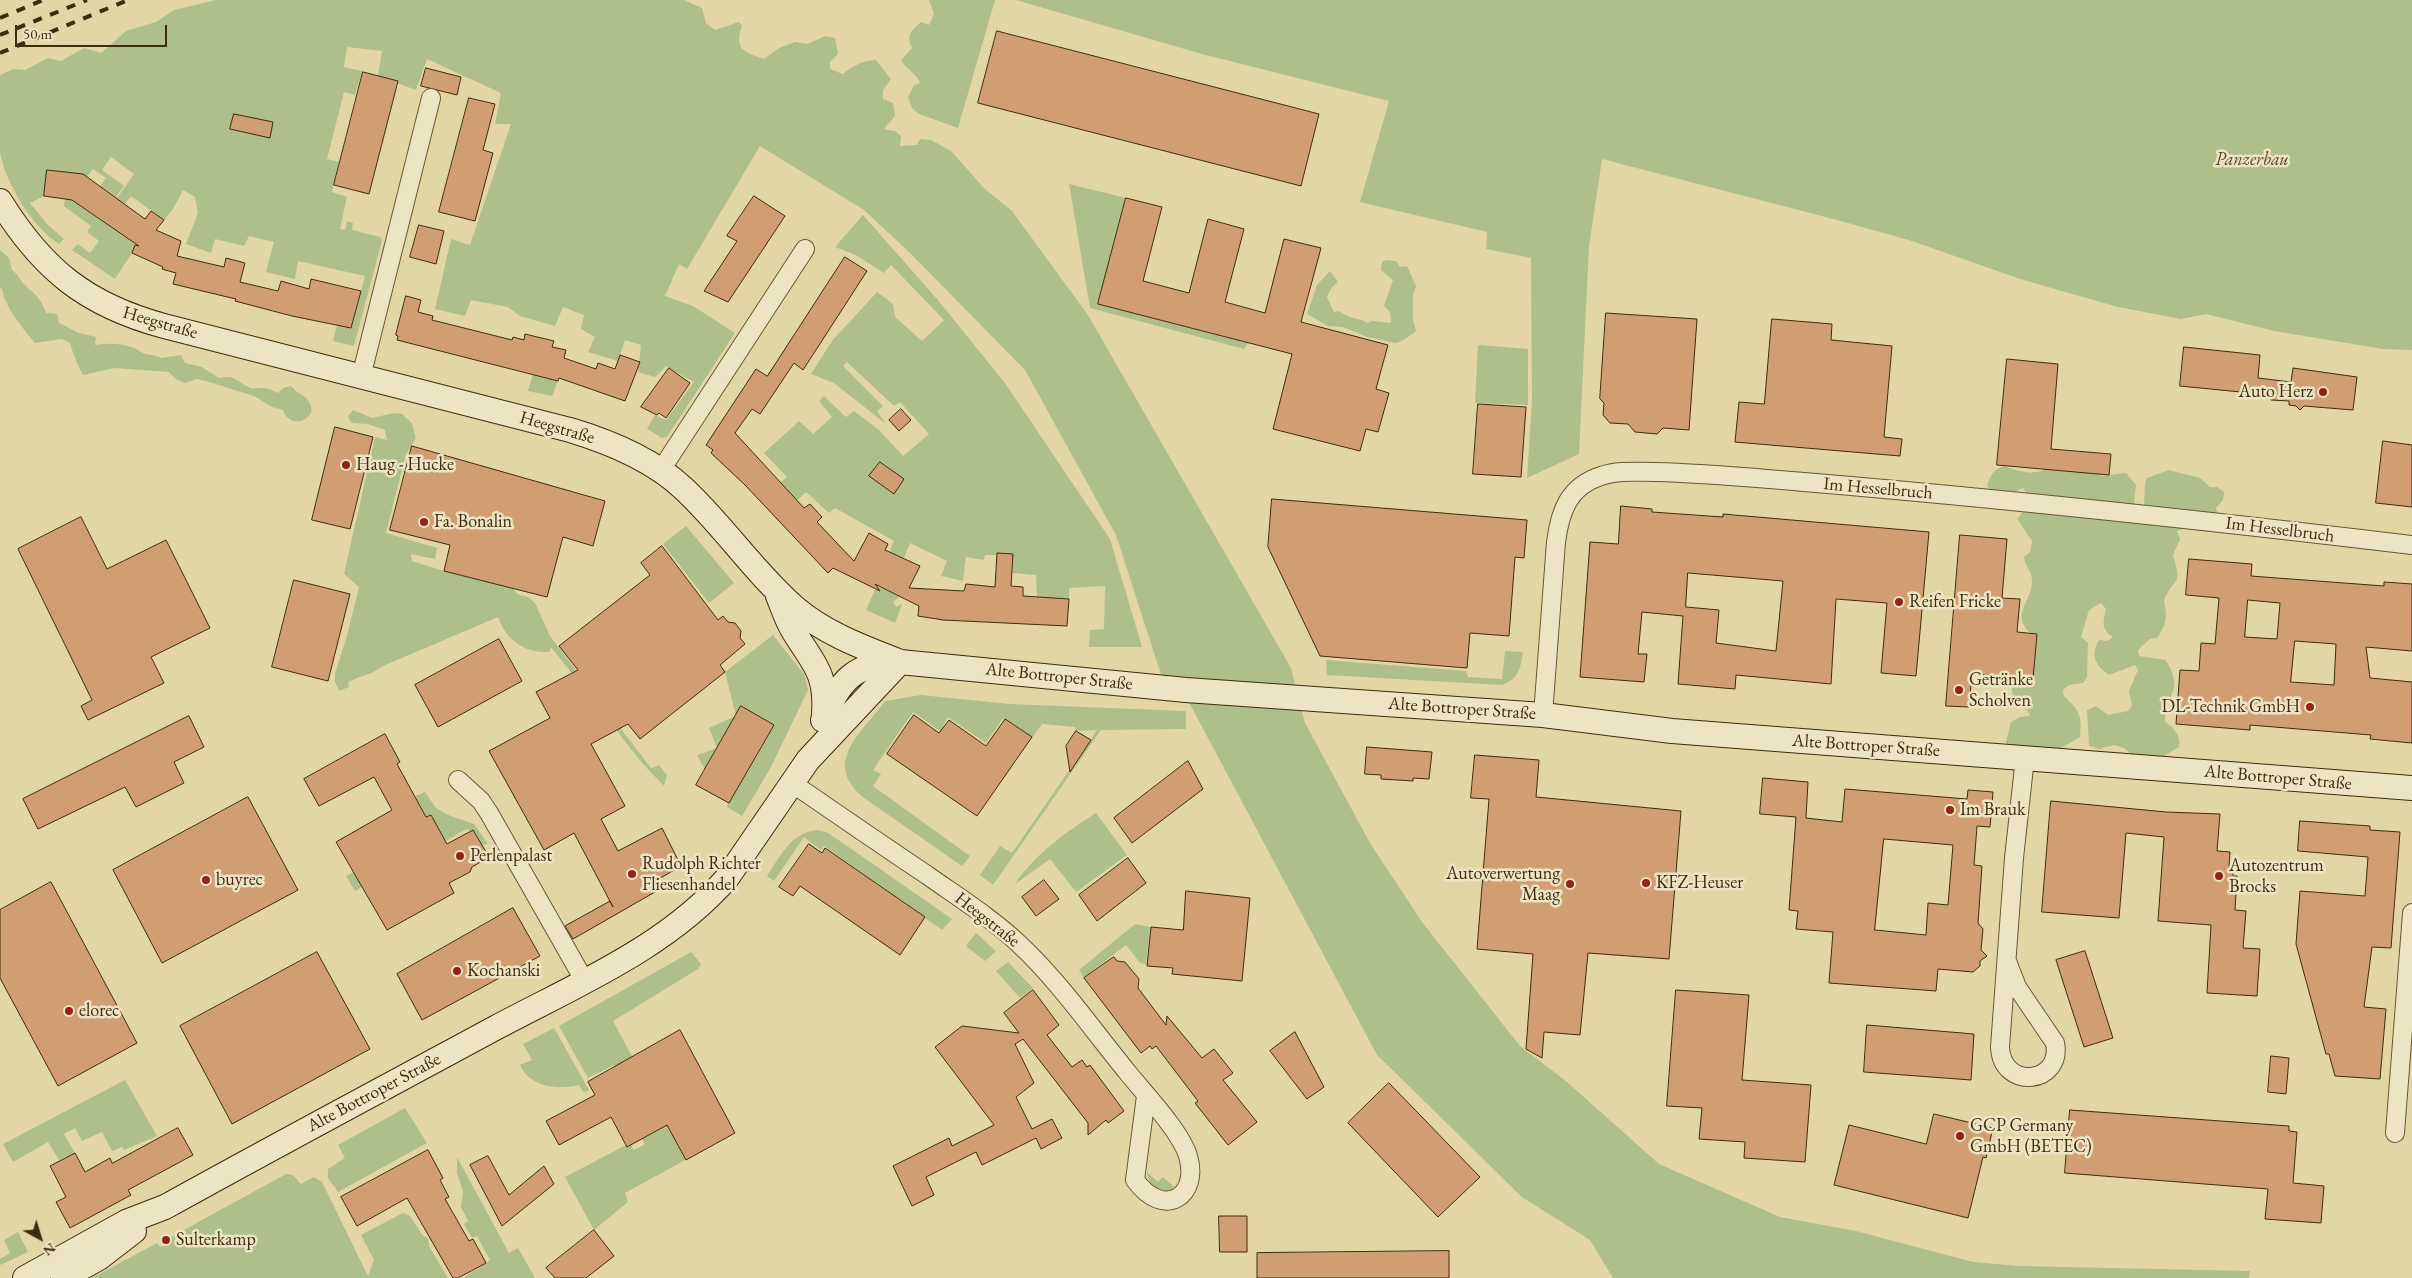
<!DOCTYPE html>
<html>
<head>
<meta charset="utf-8">
<style>
  body { margin:0 }
  #map { position:relative; width:2412px; height:1278px; overflow:hidden; background:#e3d6a5; font-family:"EB Garamond",serif }
  canvas { display:block }
  .north { position:absolute; left:15px; top:1213px; width:50px; height:50px; -webkit-text-stroke:4px #ede4c4; paint-order:stroke; rotate:141deg; font-size:14px; font-weight:700; line-height:20px; text-align:center; color:#3f2b0d }
  .north::after { content:''; display:block; margin:auto; width:18px; height:22px; background:#3f2b0d; clip-path:polygon(50% 0,100% 100%,50% 72%,0 100%) }
  .scale { position:absolute; left:15px; top:25px; width:152px; height:22px; box-sizing:border-box; border:2px solid #3f2b0d; border-top:0; padding-left:6px; font-size:15px; line-height:18px; white-space:nowrap; color:#3f2b0d; -webkit-text-stroke:4px #ede4c4; paint-order:stroke }
</style>
</head>
<body>
<div id="map">
<canvas width="2412" height="1278"></canvas>
<div class="north">N</div>
<div class="scale">50 m</div>
</div>
<script>
const c = document.querySelector('canvas').getContext('2d');
c.lineJoin = 'round';
function paint(path, color) { c.fillStyle = color; c.fill(path, 'evenodd'); }
function stroke(path, color, width, dash) { c.strokeStyle = color; c.lineWidth = width; c.lineCap = dash ? 'butt' : 'round'; c.setLineDash(dash || []); c.stroke(path); }
function label(font, color, halo, rows, align = 'center') {
  c.font = font + ' "EB Garamond",serif'; c.lineWidth = 5; c.setLineDash([]); c.textBaseline = 'middle'; c.strokeStyle = halo; c.fillStyle = color; for (const [text, x, y, turn = 0] of rows) {
    c.save(); c.translate(x, y); c.rotate((+turn || 0) * Math.PI / 180); c.textAlign = isNaN(turn) ? turn : align; if (halo) c.strokeText(text, 0, 0); c.fillText(text, 0, 0); c.restore();
  }
}
paint(new Path2D(`
  M216 0H684L702 8 706 23 715 30 739 22 742 26C734 50 744 52 764 59L779 48 795 42 808 44 825 36 835 38 838 54 830 62V69L843 74C854 65 862 61 876 60L891 79 883 90V99L893 103 895 116 884 129 895 131 901 136 900 146 917 145 920 139 931 140 951 151 985 189 1012 211 1088 315 1291 668 1305 723 1370 843 1422 922 1520 1046 1567 1082 1659 1164 1780 1217 1856 1231 1973 1262 2020 1266 2250 1271 2249 1278H1613L1590 1240 1522 1197 1377 1055 1184 693 1164 684 1116 535 1025 370 910 253 864 210 760 146 687 269 679 264 665 296 693 306 735 333 667 437 662 438 647 429 655 415 666 420 694 382 666 366 655 377 638 372 641 345 625 340 618 361 588 352 595 337 581 329 584 315 563 307 555 326 520 316 508 307 471 300 465 316 435 309 451 239 470 245 511 124H495L501 93 427 59 416 90 378 76 382 51 347 47 344 67 362 71 355 95 344 92 327 159 339 162 332 192 347 197 340 229 345 230 347 221 353 223 352 230 380 237 382 240 354 346 333 341 337 325 351 328 365 276 298 261 295 279 266 272 274 242 249 236 244 246 215 239 211 253 186 244 198 213 195 197 183 190 173 209 164 220 131 196 125 204 117 198 134 174 111 157 102 170 124 186 116 197 100 186 106 178 93 169 71 199 137 245 115 279 72 250 78 244 90 253 99 241 87 232 91 226 64 206 69 173 48 170 44 196 30 203 47 224 64 239 59 244C32 226 6 185 0 152 0 131 0 97 0 75L13 69 25 70 48 58 61 61 84 48 101 53 126 31 156 22 174 10Z
  M929 0H995L958 128 919 114 912 108 908 97 914 85 920 83C917 74 906 69 901 60L912 48C906 35 911 31 921 22L929 25 934 14Z
  M1016 0H2412V350L2383 349 2274 331 2206 314 2181 319 2118 307 2020 279 1912 241 1837 220 1602 159 1589 246 1579 454 1527 478 1532 401 1531 258 1486 249 1487 232 1360 202 1389 101 1202 54Z
  M1069 184 1126 198 1099 304 1248 343 1244 349 1090 308Z
  M863 215 937 299 1005 383 1110 539 1142 647H1089L1090 630 1104 629 1105 586 1069 588V599L1037 597 1036 575 1012 573 1013 555H985L984 560 966 557 963 581 941 576 947 561 910 543 900 567 886 559 894 541 835 508 829 513 806 492 786 510 780 483 787 477 764 453 799 421 813 434 832 417 819 401 824 396 846 417 854 411 879 430 903 456 929 434 900 402 894 406 847 362 843 366 883 406 877 411 886 424 834 383 811 374 832 341 877 292 893 304 895 317 922 341 944 320 891 265 884 273 856 255 835 247Z
  M0 250 9 258 12 270C20 276 22 284 28 288 37 295 42 301 46 313L57 314 59 323 79 333 96 337 95 345C107 343 119 343 131 347 136 348 140 352 146 354 152 356 155 354 161 358L181 355 185 363 202 367 219 378C237 374 237 383 251 388 256 389 259 387 263 388 268 388 274 391 278 393L283 388 291 386C296 393 305 395 309 402 320 418 290 432 283 410L272 407 254 396 206 381 197 379 185 383 176 379 169 372 115 368 83 375C79 368 72 351 70 343L62 339 35 343C23 328 5 308 2 289L0 288Z
  M1386 260 1396 261 1400 267 1407 266 1416 286 1413 296V319L1416 331 1402 341 1395 343 1367 337 1343 327 1328 326 1307 314 1317 285 1330 271 1338 282 1332 287 1327 297 1334 312 1339 311C1350 319 1357 317 1368 323L1372 321 1391 323 1390 312 1384 306 1393 280 1381 270 1382 262Z
  M1478 345 1528 349V405L1475 403Z
  M533 374 558 381 552 396 528 391Z
  M353 410 372 418 394 413 402 414 412 423 416 438 406 454 386 533 437 548 435 559 411 554 412 561 444 571 453 568 513 588 517 594 528 597 535 603 550 636 651 768 659 765 667 775 664 786 642 763 551 647 549 652C524 653 506 640 498 617L383 666C374 674 360 676 348 682L349 687 339 691 335 682V673L346 639 359 587 344 574 375 437 387 440 385 430 368 424 351 423 348 416Z
  M2063 463 2092 471 2101 476 2126 473 2136 485 2134 502 2137 506 2144 505 2145 484 2147 478 2169 470 2200 478 2210 487H2217L2224 492 2223 500 2216 508 2220 519 2215 530C2201 535 2190 525 2177 531L2180 539 2173 555C2183 587 2175 575 2164 600 2167 618 2168 622 2157 638L2150 639 2138 650 2139 656 2166 660C2185 692 2165 693 2165 722 2174 727 2181 736 2179 747L2159 759 2133 756 2124 748 2114 745 2099 749 2089 746 2087 710 2096 706 2108 715 2128 711 2132 706 2129 691 2138 670 2135 665 2109 675C2095 665 2090 655 2099 640L2107 641 2113 637C2101 630 2103 622 2106 609L2101 603 2089 610 2081 637 2088 643 2087 677 2083 683 2069 685 2063 690 2064 696C2080 711 2082 715 2080 737L2056 751 2046 747 2039 750H2006V742L2011 722 2020 717 2030 716 2027 710 2019 708 2013 700 2012 688 2022 668 2030 633C2011 614 2030 604 2032 583 2033 572 2025 567 2024 557L2030 552 2032 541 2017 519 2027 507 2030 499 2023 488 2006 496 1992 492 1987 486C1990 475 1993 470 2004 466 2033 476 2034 474 2063 463Z
  M686 526 734 583 709 603 663 544Z
  M877 585 897 595 899 597 893 602 896 607 902 604 895 623 866 610Z
  M773 635 804 674 808 690 771 767 742 816 727 807 728 803 696 785 705 770 697 755 717 748 709 728 736 716 725 672Z
  M1505 651 1523 652C1521 667 1518 681 1501 685L1327 675 1326 660 1466 671 1468 677 1502 679Z
  M921 695 1009 704 1186 711V729L1101 730 993 885 980 875 1000 846 1012 853 1097 730 1076 731 1075 727 1042 724 1032 738 1003 718 986 743 948 717 940 731 913 712 873 770 881 774 873 786 970 856 962 866 864 798C821 762 862 733 885 701Z
  M425 792 436 808 448 815 474 824 488 844 482 845 475 833 467 829 355 891 346 876 437 827 431 815 426 817 415 796Z
  M1096 813 1127 855 1076 892 1050 859 1015 884C1036 853 1065 833 1096 813Z
  M817 830 826 832 837 839 952 919 942 930 824 846 821 850 804 837 774 881 767 876C780 857 790 833 817 830Z
  M1135 924 1150 927 1146 964 1140 963 1126 945 1084 977 1079 970Z
  M976 933 996 951 985 961 966 946Z
  M691 952 701 964 698 969 613 1021 687 1159 625 1193 628 1202 594 1230 565 1177 630 1143 634 1150 645 1144 640 1137 631 1095 614 1065 588 1078 559 1026Z
  M1008 962 1033 988 1020 998 996 971Z
  M554 1028 589 1090 584 1093 579 1085C559 1090 530 1088 520 1065L532 1060 523 1044Z
  M125 1080 157 1136 124 1150 122 1147 112 1151 102 1132 82 1141 75 1128 64 1134 75 1153 59 1160 48 1142 13 1162 3 1144Z
  M405 1108 427 1143 338 1192 328 1178V1169L345 1158 338 1145Z
  M457 1157 509 1253 518 1248 535 1278H463L490 1260 477 1236 472 1238 464 1224 468 1221 461 1207 463 1192 457 1173Z
  M1147 1172 1158 1182 1163 1177 1174 1187 1173 1191C1160 1194 1148 1186 1147 1172Z
  M286 1174 293 1175 301 1184 314 1177 322 1182 368 1276 374 1260 361 1235 403 1213 410 1216 423 1236 428 1238 429 1246 448 1278H92L157 1243 160 1247 171 1243V1237Z
  M18 1232 28 1252 0 1265V1259L10 1253 4 1240Z`), '#afbf8a');
const building = new Path2D(`
  M997 31 1319 114 1301 186 978 103Z
  M426 68 461 77 457 95 421 86Z
  M363 72 398 81 369 194 334 185Z
  M469 98 495 104 483 150 493 153 475 221 439 212Z
  M234 114 273 122 270 138 230 129Z
  M47 170 83 174 145 219 151 211 164 220 156 230 181 241 177 256 224 267 226 258 245 263 240 282 278 291 281 281 309 289 311 279 361 291 351 328 292 316 235 301 236 299 173 284 176 273 162 269 163 267 132 253 135 245 139 246 72 200 44 196Z
  M754 196 785 216 728 302 704 291 737 241 727 236Z
  M1126 198 1162 207 1143 281 1189 293 1208 219 1244 229 1225 302 1265 313 1284 239 1321 248 1301 322 1388 345 1376 389 1389 393 1378 432 1366 429 1360 451 1273 429 1292 354 1098 304Z
  M419 225 444 231 436 264 410 257Z
  M845 257 867 271 803 370 794 363 760 414 752 409 735 433 804 508 810 504 822 517 817 522 854 561 869 533 888 544 885 550 920 566 909 588 964 591 966 584 995 587 997 553 1013 554 1011 586 1023 587V596L1069 599 1067 626 943 620 918 616 919 606 875 584 880 591 833 568 828 573 745 485 711 453 713 450 706 445 756 369 767 376Z
  M406 296 421 300 418 312 433 316 432 320 512 340 513 337 524 340 525 334 554 341 552 347 566 350 564 358 596 369 598 363 615 369 620 355 640 362 625 401 559 378 558 381 397 340 398 336 396 335Z
  M1606 313 1697 319 1689 430 1663 428 1657 434 1635 432 1628 424 1610 423 1603 415 1604 403 1600 399Z
  M1772 319 1832 324 1831 340 1892 346 1884 437 1902 439 1900 456 1735 442 1739 402 1764 404Z
  M2184 347 2260 355 2258 378 2291 382 2293 368 2357 377 2353 410 2304 406 2300 410 2296 406 2289 405V401L2271 400V395L2180 386Z
  M2007 359 2058 364 2051 449 2111 454 2109 475 1997 465Z
  M669 368 690 383 666 418 659 413 657 415 641 407Z
  M1478 404 1526 407 1521 477 1473 474Z
  M901 409 911 420 899 431 889 420Z
  M335 427 373 437 350 529 312 520Z
  M2383 441 2412 445V507L2376 503Z
  M412 446 605 501 593 546 563 537 547 597 444 571 450 545 390 530Z
  M880 462 904 479 894 494 869 476Z
  M1272 499 1527 520 1524 558 1515 557 1509 636 1470 633 1467 668 1320 656 1268 547Z
  M1621 506 1652 509V512L1723 517V514L1929 532 1916 676 1881 673 1887 603 1836 599 1831 684 1736 675 1735 689 1678 684 1683 616 1642 612 1638 654H1647L1644 682 1580 677 1590 542 1618 544ZM1688 573 1783 581 1776 651 1716 643 1719 610 1686 607Z
  M81 517 107 569 166 540 210 628 151 657 164 683 88 720 81 706 92 700 18 549Z
  M1960 535 2007 539 2002 598 2020 599 2017 632 2037 634 2033 679 1972 674 1969 707 1946 706Z
  M662 546 718 620 723 616 728 622 735 623 741 631 740 638 745 644 720 665 725 672 640 739 628 724 591 744 625 806 601 819 618 851 662 828 681 866 657 880 662 888 573 939 565 926 610 901 613 907 574 833 544 850 489 751 550 718 536 692 578 670 559 646 650 575 641 563Z
  M2189 559 2252 564 2251 576 2384 586V582L2412 584V651L2366 647 2370 678 2412 682V743L2370 739 2371 735 2250 725V730L2176 724 2180 670 2199 671 2201 643 2215 644 2219 598 2186 595ZM2248 600 2280 603 2277 639 2245 637ZM2295 641 2336 644 2334 685 2291 682Z
  M294 580 350 594 328 681 272 667Z
  M499 639 522 681 438 727 415 685Z
  M741 706 774 725 729 803 696 785Z
  M914 715 939 733 949 720 986 746 1005 719 1032 737 977 816 887 754Z
  M189 716 204 747 174 762 184 783 136 807 125 787 38 829 23 799Z
  M1076 731 1091 740 1070 772 1066 746Z
  M385 734 400 762 397 764 426 817 431 815 447 844 473 830 489 857 472 867 470 872 449 883 454 893 387 930 336 842 392 810 374 777 319 806 304 779Z
  M1367 747 1432 752 1429 779 1413 778V781L1381 779V775L1365 774Z
  M1475 755 1539 760 1536 797 1681 811 1669 959 1588 953 1580 1035 1544 1032 1542 1058 1526 1049 1533 954 1477 949 1489 799 1471 798Z
  M1188 761 1203 789 1132 843 1114 818Z
  M1763 778 1808 782 1806 818 1842 822 1845 789 1967 799 1968 790 1993 792 1990 827 1977 826 1974 865 1982 866 1978 923 1983 929 1981 950 1987 956 1980 961V966L1973 972 1938 969 1936 991 1829 983 1833 932 1796 929 1798 911 1789 910 1796 817 1760 814ZM1884 839 1953 845 1948 905 1928 903 1926 935 1875 930Z
  M248 797 298 890 162 963 113 870Z
  M2051 801 2166 812 2220 814 2217 851 2230 852 2229 866 2233 867V876H2237L2235 910 2246 911 2243 948 2260 949 2257 996 2207 993 2211 925 2158 921 2164 837 2126 833 2119 918 2042 912Z
  M2300 821 2370 826V830L2400 832 2391 948 2372 947 2364 1007 2386 1009 2380 1079 2335 1076 2329 1054H2326L2296 944 2300 891 2365 896 2368 857 2298 851Z
  M809 844 822 853 825 848 925 917 900 955 800 886 793 896 779 887Z
  M1128 858 1146 883 1097 921 1079 895Z
  M1044 880 1059 899 1036 916 1022 897Z
  M51 882 137 1043 58 1086 0 978V910Z
  M1186 891 1250 898 1242 981 1172 974 1173 968 1147 966 1151 927 1183 930Z
  M513 908 540 956 422 1020 397 974Z
  M2085 951 2113 1038 2084 1047 2056 960Z
  M317 952 370 1049 232 1124 180 1026Z
  M1114 957 1117 961 1125 962 1139 979 1138 988 1166 1025 1167 1016 1202 1058 1214 1049 1233 1073 1223 1080 1257 1122 1228 1145 1195 1103 1198 1101 1156 1046 1152 1049 1150 1046 1141 1053 1084 978Z
  M1033 990 1059 1025 1047 1035 1072 1067 1082 1060 1087 1067 1090 1065 1124 1111 1108 1123 1106 1120 1088 1135V1123L1023 1039 1015 1044 1034 1083 1016 1097 1032 1129 1052 1119 1062 1138 1041 1149 1036 1138 982 1165 976 1152 926 1177 934 1195 912 1206 893 1166 949 1138 952 1146 994 1125 935 1047 962 1026 1019 1033 1004 1013Z
  M1676 990 1749 995 1742 1080 1811 1085 1805 1162 1744 1158 1745 1142 1699 1139 1702 1108 1667 1106Z
  M1867 1025 1974 1034 1971 1080 1864 1072Z
  M680 1030 735 1133 686 1160 667 1125 627 1147 611 1117 559 1145 546 1121 595 1095 588 1082Z
  M1295 1032 1324 1087 1307 1099 1270 1051Z
  M2271 1056 2289 1058 2286 1094 2268 1092Z
  M1389 1083 1480 1177 1438 1217 1348 1123Z
  M2070 1110 2289 1126V1131L2297 1132 2293 1183 2324 1186 2321 1223 2265 1219 2268 1189 2065 1173Z
  M1934 1114 1993 1128 1986 1158 1983 1157 1968 1218 1834 1185 1849 1125 1926 1144Z
  M178 1128 193 1155 128 1190 131 1195 70 1228 56 1202 66 1197 50 1166 75 1153 85 1172 110 1158 112 1163Z
  M428 1150 443 1178 440 1180 449 1197 445 1199 469 1241 473 1239 486 1263 458 1278H453L407 1198 357 1226 341 1197Z
  M488 1156 509 1195 544 1166 554 1184 502 1226 470 1165Z
  M1219 1216H1247V1252H1220Z
  M594 1230 614 1256 586 1278H555L546 1268Z
  M1449 1251V1278H1257V1253Z`);
paint(building, '#d19e73');
stroke(building, '#3f2b0d', 1);
const street = new Path2D(`
  M361 377 431 98
  M661 470 805 249
  M1543 715 1556 542C1560 511 1569 486 1601 476 1618 470 1637 472 1655 472 1705 473 1754 478 1804 482 2007 499 2210 521 2412 545
  M458 780 481 801 489 813 584 980
  M792 783C837 814 882 845 927 875 958 897 990 917 1018 943 1059 981 1092 1029 1128 1073 1145 1094 1181 1132 1188 1156 1200 1196 1164 1220 1135 1180L1146 1096
  M2007 961 2017 987 2055 1043C2063 1084 2002 1091 2000 1047L2014 858 2025 758
  M2395 1133 2412 913`);
const secondary = new Path2D(`
  M0 201C42 269 86 305 164 326L570 430C610 442 652 459 683 488 723 525 753 571 794 607 824 633 862 647 898 661
  M778 596C783 608 787 621 794 632 813 663 827 673 824 714
  M823 720C839 681 855 662 900 662L1186 690 1543 715 1672 731 2412 788
  M25 1278 126 1222 165 1207C275 1146 386 1087 497 1027 576 985 667 947 727 878L808 760 900 662
  M63 1278 99 1258 134 1231`);
stroke(street, '#685633', 20);
stroke(secondary, '#3f2b0d', 26);
stroke(street, '#ede4c4', 18);
stroke(secondary, '#ede4c4', 24);
stroke(new Path2D(`
  M0 18 43 0
  M0 35 87 0
  M0 53 128 0`), '#3f2b0d', 4, [9, 9]);
for (const [x, y, r, color] of [
  [2323,392,5,"#8f2418"],
  [346,465,5,"#8f2418"],
  [424,522,5,"#8f2418"],
  [1899,602,5,"#8f2418"],
  [1959,690,5,"#8f2418"],
  [2310,707,5,"#8f2418"],
  [1950,810,5,"#8f2418"],
  [460,856,5,"#8f2418"],
  [632,874,5,"#8f2418"],
  [2219,876,5,"#8f2418"],
  [206,880,5,"#8f2418"],
  [1646,883,5,"#8f2418"],
  [1570,884,5,"#8f2418"],
  [457,971,5,"#8f2418"],
  [69,1011,5,"#8f2418"],
  [1960,1136,5,"#8f2418"],
  [166,1240,5,"#8f2418"]
]) { const dot = new Path2D(); dot.arc(x, y, r, 0, 2 * Math.PI); c.fillStyle = color; c.fill(dot); stroke(dot, '#ede4c4', 2); }
label('italic 18px', '#554926', '#ede4c4', [
  ["Panzerbau",2252,160]
]);
label('18px', '#3f2b0d', '#ede4c4', [
  ["Heegstraße",160,323,16],
  ["Heegstraße",557,428,16],
  ["Im Hesselbruch",1878,489,5],
  ["Im Hesselbruch",2280,530,7],
  ["Alte Bottroper Straße",1059,677,6],
  ["Alte Bottroper Straße",1462,709,4],
  ["Alte Bottroper Straße",1866,746,4],
  ["Alte Bottroper Straße",2278,778,5],
  ["Heegstraße",987,920,38],
  ["Alte Bottroper Straße",374,1093,-28]
]);
label('18px', '#3f2b0d', '#ede4c4', [
  ["Auto Herz",2313,392,"right"],
  ["Haug - Hucke",356,465],
  ["Fa. Bonalin",434,522],
  ["Reifen Fricke",1909,602],
  ["Getränke",1969,680],
  ["Scholven",1969,701],
  ["DL-Technik GmbH",2300,707,"right"],
  ["Im Brauk",1960,810],
  ["Perlenpalast",470,856],
  ["Rudolph Richter",642,864],
  ["Fliesenhandel",642,885],
  ["Autozentrum",2229,866],
  ["Brocks",2229,887],
  ["Autoverwertung",1560,874,"right"],
  ["Maag",1560,895,"right"],
  ["buyrec",216,880],
  ["KFZ-Heuser",1656,883],
  ["Kochanski",467,971],
  ["elorec",79,1011],
  ["GCP Germany",1970,1126],
  ["GmbH (BETEC)",1970,1147],
  ["Sulterkamp",176,1240]
], 'left');
</script>
</body>
</html>
